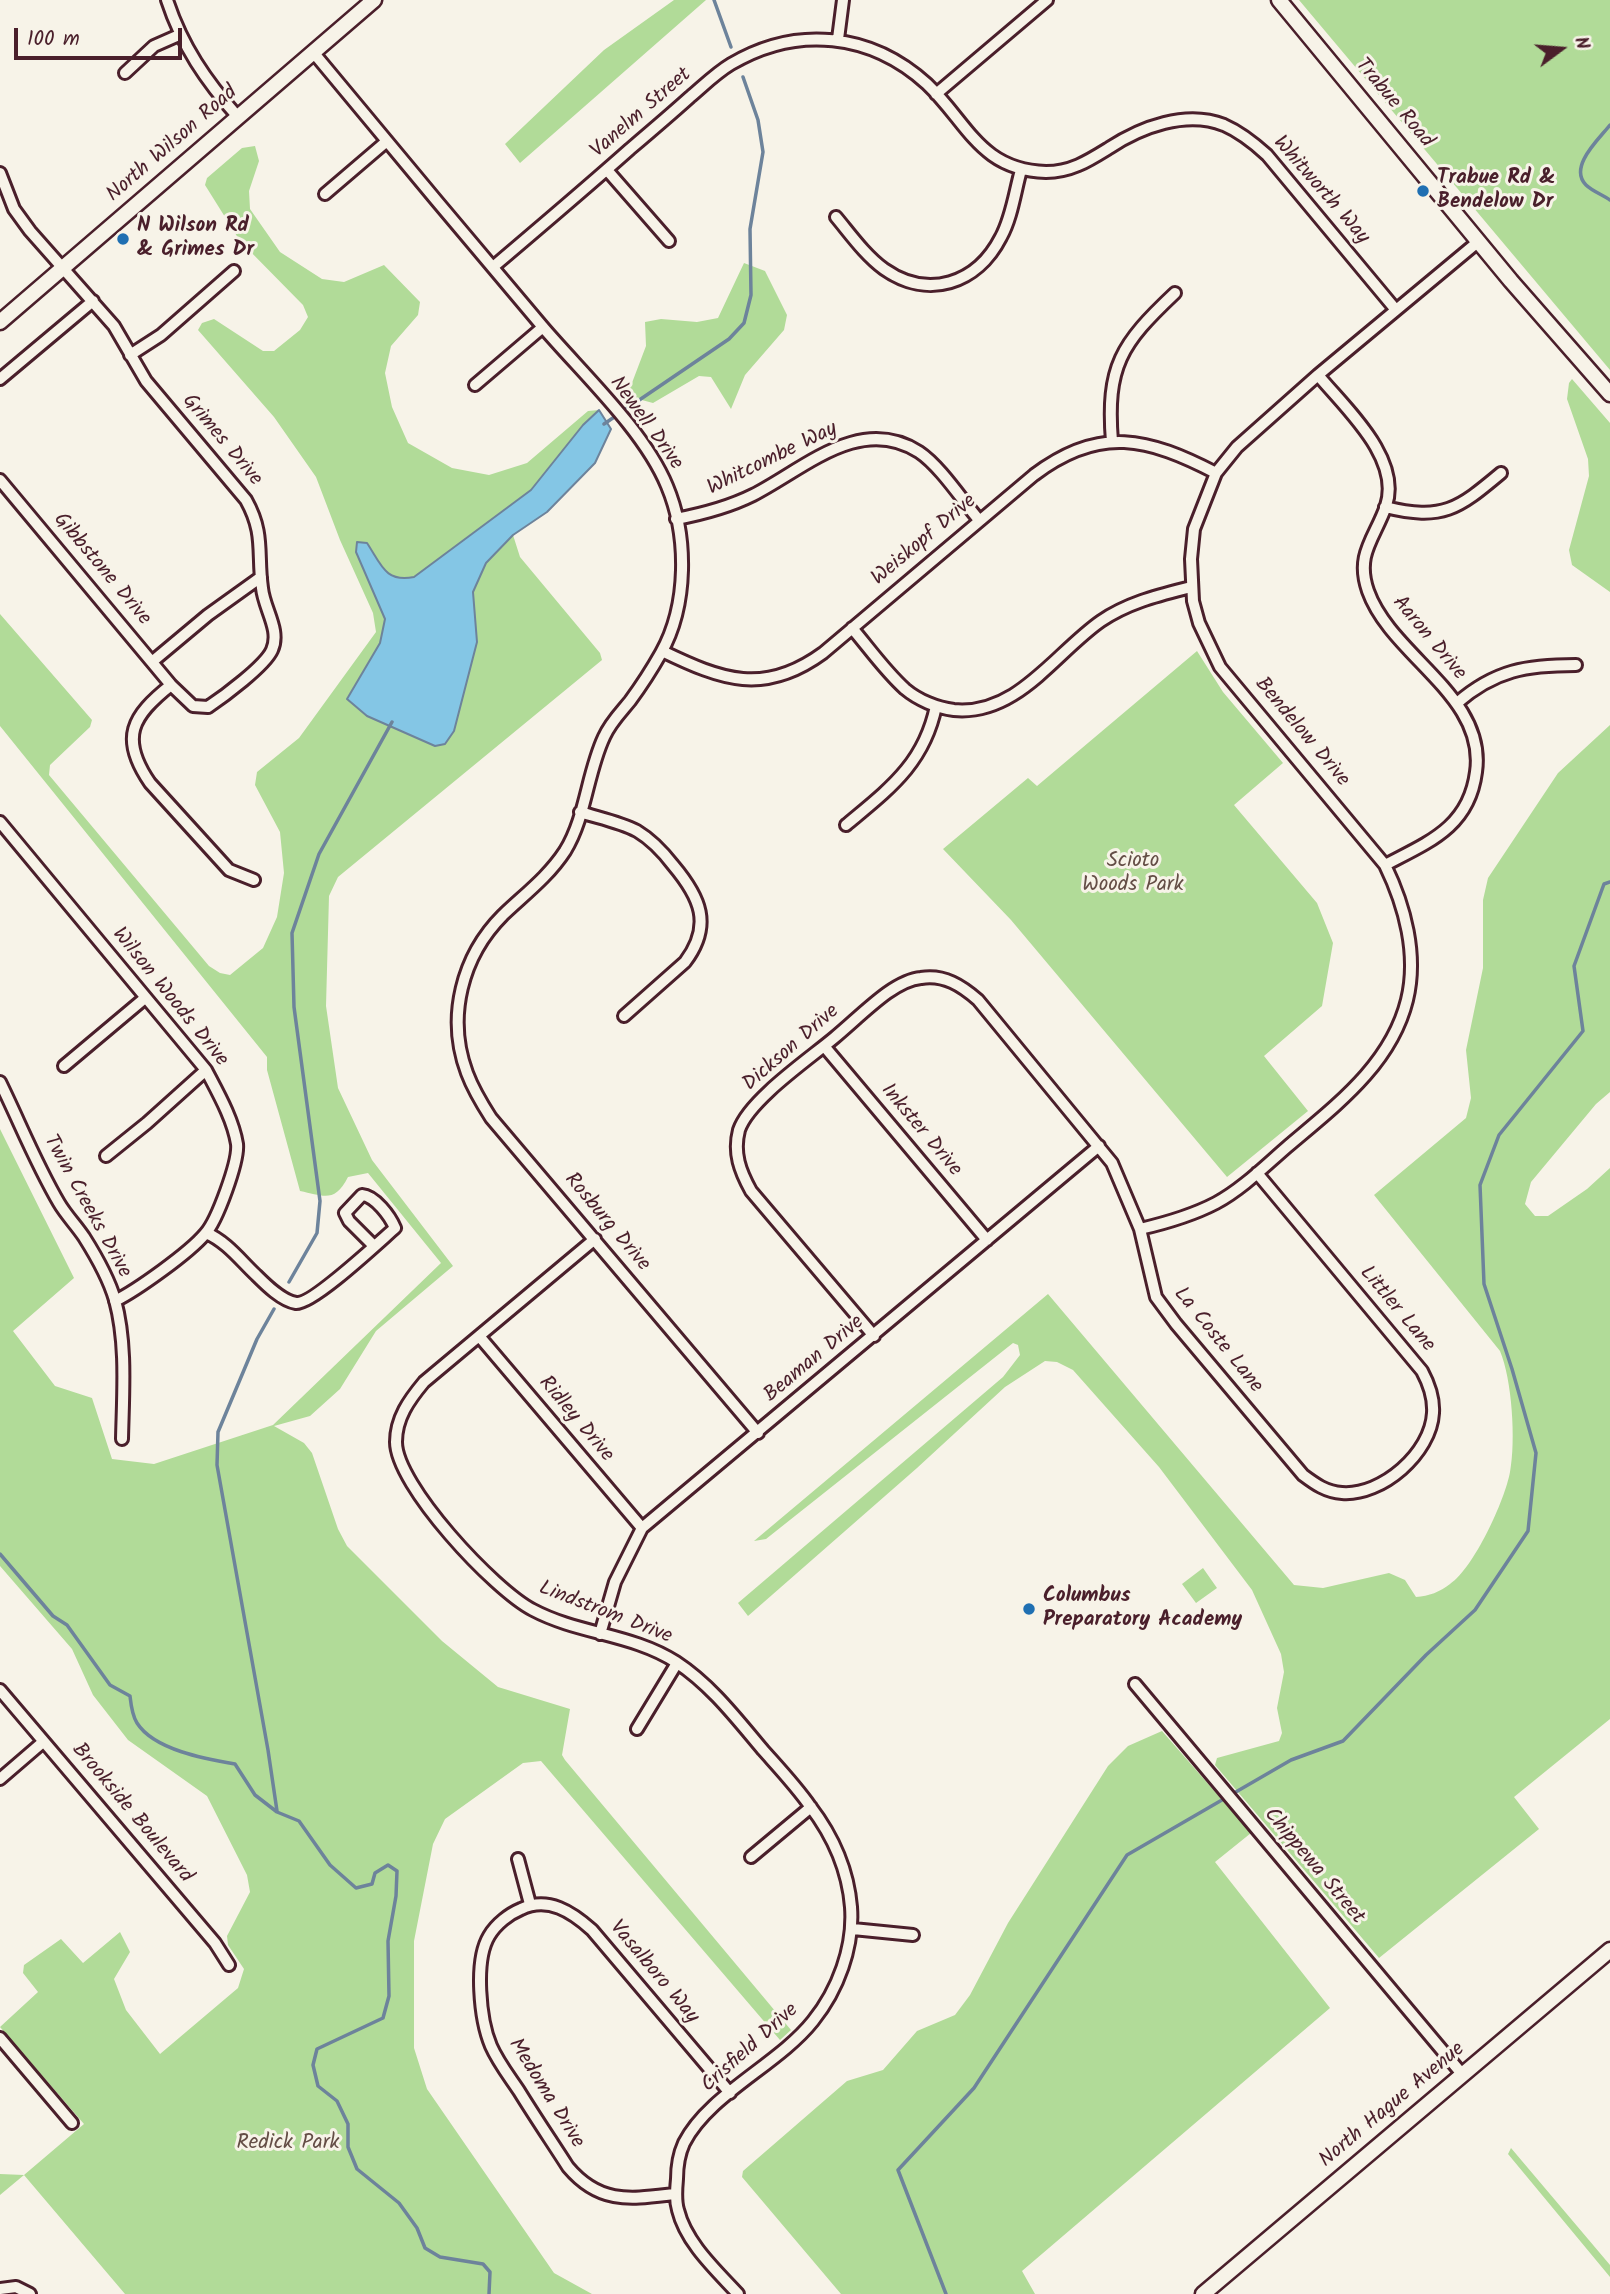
<!DOCTYPE html>
<html>
<head>
<meta charset="utf-8">
<style>
  body { margin:0 }
  #map { position:relative; width:1610px; height:2294px; overflow:hidden; background:#f7f3e8; font-family:Kalam,sans-serif }
  canvas { display:block }
  .north { position:absolute; left:1526px; top:14px; width:70px; height:70px; -webkit-text-stroke:5px #f7f3e8; paint-order:stroke; rotate:74deg; font-size:19px; font-weight:700; line-height:28px; text-align:center; color:#4a1f2b }
  .north::after { content:''; display:block; margin:auto; width:24px; height:32px; background:#4a1f2b; clip-path:polygon(50% 0,100% 100%,50% 72%,0 100%) }
  .scale { position:absolute; left:14px; top:28px; width:168px; height:32px; box-sizing:border-box; border:4px solid #4a1f2b; border-top:0; padding-left:9px; font-size:21px; line-height:24px; white-space:nowrap; color:#4a1f2b; -webkit-text-stroke:5px #f7f3e8; paint-order:stroke }
</style>
</head>
<body>
<div id="map">
<canvas width="1610" height="2294"></canvas>
<div class="north">N</div>
<div class="scale">100 m</div>
</div>
<script>
const c = document.querySelector('canvas').getContext('2d');
c.lineJoin = 'round';
function paint(path, color) { c.fillStyle = color; c.fill(path, 'evenodd'); }
function stroke(path, color, width, dash) { c.strokeStyle = color; c.lineWidth = width; c.lineCap = dash ? 'butt' : 'round'; c.setLineDash(dash || []); c.stroke(path); }
function label(font, color, halo, rows, align = 'center') {
  c.font = font + ' Kalam,sans-serif'; c.lineWidth = 6; c.setLineDash([]); c.textBaseline = 'middle'; c.strokeStyle = halo; c.fillStyle = color; for (const [text, x, y, turn = 0] of rows) {
    c.save(); c.translate(x, y); c.rotate((+turn || 0) * Math.PI / 180); c.textAlign = isNaN(turn) ? turn : align; if (halo) c.strokeText(text, 0, 0); c.fillText(text, 0, 0); c.restore();
  }
}
paint(new Path2D(`
  M674 0H706L520 163 505 144 604 50Z
  M1299 0H1610V370Z
  M255 146 259 161 249 191 250 209 280 252 322 279 344 282 384 265 420 302 418 315 391 346 385 373 392 407 408 443 452 468 489 475 527 463 588 411 599 410 583 425 531 490 414 577C385 583 381 565 367 543L385 619 380 643 347 698 367 716 435 746 477 642 473 592 486 563 513 535 520 557 600 653 602 660 338 877 329 896 326 1006 338 1088 372 1160 453 1266 376 1331 340 1389 310 1416 274 1426 304 1443 312 1453 338 1529 347 1546 442 1641 498 1687 570 1709 562 1755 565 1760 791 2030 780 2040 541 1761 523 1763 445 1819 433 1844 414 1941V2048L427 2089 554 2273 592 2294H125L24 2175 0 2195V2174L24 2175 84 2124 0 2027 38 1992 23 1973 24 1965 61 1939 83 1963 120 1932 130 1952 114 1979 126 2010 160 2054 238 1988 244 1969 228 1945 227 1936 250 1892 247 1875 207 1796 128 1740 93 1695 72 1649 0 1566V1129L74 1278 13 1331 55 1386 92 1398 112 1459 154 1464 273 1425 441 1263 368 1173 348 1177C335 1203 324 1196 300 1191L267 1070V1057L0 726V614L92 720 90 727 50 765 49 775 209 966 220 973 230 975 263 948 277 917 284 873 280 832 255 785 257 772 299 738 376 632 373 613 340 540 316 477 274 417 198 330 202 323 214 319 263 351H274L300 330 308 317 303 305 240 241 205 185 207 178 242 148Z
  M744 263 765 271 787 315 784 330 745 375 731 409 711 377 699 376 653 403 627 396 646 346 645 322 661 319 697 322 718 318Z
  M1572 379 1610 423V592L1572 565 1569 550 1589 476 1588 459 1567 399 1569 383Z
  M1197 651 1223 692 1283 763 1234 805 1317 903 1333 943 1322 1006 1264 1056 1308 1111 1227 1177 1011 920 943 849 1028 778 1037 786Z
  M1610 725V1092L1596 1104 1531 1182 1525 1204 1535 1216H1548L1587 1189 1610 1168V1719L1514 1797 1539 1829 1379 1958 1215 1765 1217 1758 1279 1741 1282 1733 1277 1708 1284 1672 1281 1654 1252 1590 1159 1467 1073 1370 1057 1362 1045 1361 1005 1387 917 1468 748 1616 738 1603 1003 1377 1020 1355 1018 1345 1013 1343 766 1539 754 1541 1048 1294 1294 1585 1323 1588 1389 1573 1405 1580 1416 1597C1429 1596 1440 1592 1450 1584 1474 1568 1505 1500 1510 1472 1516 1441 1512 1379 1500 1351L1374 1195 1466 1118 1471 1098 1466 1050 1483 968V900L1488 878 1558 773Z
  M1203 1568 1217 1588 1196 1603 1182 1584Z
  M1162 1731 1251 1833 1215 1862 1330 2008 1022 2271 1035 2294H841L742 2177 743 2171 847 2081 883 2070 917 2031 955 2015 970 1995 1008 1923 1108 1766 1128 1746Z
  M1511 2148 1610 2265V2277L1508 2154Z`), '#b1db98');
const water = new Path2D(`
  M599 410 611 429 595 463 547 512 513 535 486 563 473 592 477 642 454 731 445 744 435 746 367 716 347 699 380 643 385 619 356 552 357 542 367 543C381 564 385 583 414 577L531 490 583 425Z`);
paint(water, '#84c6e5');
stroke(water, '#6d839b', 2);
stroke(new Path2D(`
  M714 0 731 47
  M1610 125C1599 139 1568 167 1586 185 1592 191 1603 195 1610 200
  M604 424 729 339 744 323 751 295 750 229 763 152 758 120 743 77
  M289 1282 317 1233 320 1201 294 1007 292 933 319 854 392 722
  M274 1309 257 1339 218 1432 217 1465 268 1750 277 1811
  M0 1554 53 1616 67 1625 110 1685 130 1696C131 1705 132 1715 137 1723 154 1750 206 1759 235 1764L255 1795 277 1812 299 1821 330 1865 356 1888 372 1884 375 1873 388 1865 397 1871 396 1896 388 1941 389 1996 383 2018 317 2049 313 2065 318 2086 337 2101 348 2124V2147L357 2169 399 2203 417 2228 425 2248 440 2257 483 2264 490 2272 489 2294
  M946 2294 898 2170 974 2088 1127 1855 1291 1760 1343 1741 1426 1655 1475 1610 1528 1531 1536 1453 1512 1369 1484 1284 1480 1185 1499 1135 1583 1031 1574 966 1604 884 1610 882`), '#6d839b', 3.5);
const street = new Path2D(`
  M167 0C182 46 206 81 238 117
  M838 39 843 0
  M313 52C389 144 465 235 542 326 581 372 644 430 667 486 688 536 688 605 661 653 652 669 641 686 630 701 621 712 610 723 604 737 587 773 586 817 565 851 548 877 525 894 503 915 462 956 446 1017 467 1073 473 1089 482 1104 491 1118L758 1433
  M125 73 154 46 179 35
  M936 94 1047 0
  M607 170 669 241
  M0 173 14 209 30 231 114 326 146 381 246 500C265 534 257 553 262 588 264 609 281 630 272 650 265 666 223 697 208 707L193 706 171 685 0 480
  M325 194 387 141
  M836 217C851 235 865 255 884 269 928 300 977 284 1001 237 1012 217 1015 191 1021 170
  M493 267C539 228 585 189 630 149 650 132 670 115 690 97 703 86 716 73 731 64 797 25 871 33 927 84 968 123 980 170 1046 172 1071 172 1088 161 1109 148 1141 127 1186 110 1224 125 1240 132 1255 144 1267 155L1396 310
  M130 355 161 335 234 271
  M1318 375C1345 408 1402 458 1386 506 1375 538 1355 554 1368 591 1391 656 1487 696 1476 772 1469 827 1429 842 1385 865
  M0 379 93 301
  M475 385 543 327
  M1112 442C1106 366 1121 344 1175 293
  M1385 507C1443 521 1458 509 1501 473
  M676 519C702 514 729 507 753 495 804 469 860 414 919 452 940 466 962 500 979 520
  M852 628C869 648 885 671 905 689 918 700 937 708 954 710 1017 716 1055 653 1101 621 1129 602 1160 595 1191 587
  M662 651C722 680 764 696 823 653L1034 475C1100 425 1148 438 1216 473
  M153 661 208 615 261 577
  M171 685C132 716 119 738 150 783L229 870 254 880
  M1457 703C1495 670 1527 665 1576 665
  M580 812C599 818 620 822 637 831 652 840 663 852 673 865 700 897 713 925 685 962L624 1016
  M0 822 206 1070C218 1093 233 1119 237 1144 239 1161 217 1221 205 1234 189 1253 137 1290 115 1301
  M846 825C889 789 924 764 936 706
  M824 1046 987 1240
  M64 1066 145 998
  M0 1082C20 1123 36 1164 59 1203 66 1215 76 1225 84 1237 96 1256 109 1279 115 1300 127 1344 123 1393 122 1439
  M106 1156 147 1123 206 1070
  M1140 1229C1166 1223 1193 1215 1216 1203 1242 1189 1265 1166 1287 1147 1335 1106 1391 1065 1407 1000 1418 955 1405 906 1385 865L1220 667 1199 623 1193 601 1191 559 1194 529 1216 473 1237 447 1318 375 1479 241
  M206 1233C226 1241 241 1261 256 1275 266 1285 282 1301 296 1303 312 1305 380 1241 395 1228 390 1216 375 1196 362 1195L345 1213 349 1221 374 1246
  M595 1239 424 1382C409 1400 396 1418 396 1442 396 1485 494 1590 533 1610 578 1634 633 1634 676 1662 711 1685 736 1718 763 1750 779 1768 796 1786 810 1806 833 1836 848 1870 851 1907 854 1947 838 1990 813 2021 778 2065 709 2094 684 2143 679 2154 677 2168 677 2179 676 2190 675 2200 678 2210 686 2243 716 2270 738 2294
  M479 1336 642 1528
  M874 1336 751 1191C740 1171 733 1153 739 1130 749 1100 809 1059 834 1038 852 1023 869 1006 887 993 897 986 909 979 921 978 944 974 962 986 978 1000L1112 1163 1140 1229 1156 1297 1176 1324 1303 1475C1315 1484 1326 1492 1342 1493 1382 1496 1431 1453 1433 1413 1434 1398 1429 1384 1422 1371L1257 1173
  M600 1634 615 1582 642 1528 1099 1146
  M1135 1684 1462 2074
  M0 1690 215 1943 229 1965
  M637 1729 677 1663
  M0 1779 43 1742
  M751 1857 811 1807
  M518 1859 530 1904
  M853 1929 913 1935
  M0 2038 72 2123
  M675 2194C631 2199 600 2205 568 2167 552 2142 535 2117 519 2091 509 2076 498 2062 491 2046 480 2020 474 1961 489 1936 496 1924 509 1914 521 1909 548 1896 572 1912 592 1930L730 2093
  M0 2289 16 2287 30 2294`);
const secondary = new Path2D(`
  M1279 0 1511 281 1610 394
  M0 322 374 0
  M1203 2294 1610 1950`);
stroke(street, '#4a1f2b', 16);
stroke(secondary, '#4a1f2b', 19);
stroke(street, '#f7f3e8', 10);
stroke(secondary, '#f7f3e8', 14);
for (const [x, y, r, color] of [
  [1423,191,7,"#1f6fb2"],
  [123,239,7,"#1f6fb2"],
  [1029,1609,7,"#1f6fb2"]
]) { const dot = new Path2D(); dot.arc(x, y, r, 0, 2 * Math.PI); c.fillStyle = color; c.fill(dot); stroke(dot, '#f7f3e8', 2.5); }
label('21px', '#4a1f2b', '#f7f3e8', [
  ["Trabue Road",1393,104,50],
  ["Vanelm Street",642,114,-41],
  ["North Wilson Road",173,145,-41],
  ["Whitworth Way",1320,191,49],
  ["Newell Drive",645,424,54],
  ["Grimes Drive",221,441,50],
  ["Whitcombe Way",773,460,-26],
  ["Weiskopf Drive",925,541,-40],
  ["Gibbstone Drive",101,570,50],
  ["Aaron Drive",1428,639,50],
  ["Bendelow Drive",1301,733,50],
  ["Wilson Woods Drive",169,998,51],
  ["Dickson Drive",792,1049,-41],
  ["Inkster Drive",920,1131,50],
  ["Twin Creeks Drive",86,1207,61],
  ["Rosburg Drive",606,1223,50],
  ["Littler Lane",1396,1310,50],
  ["La Coste Lane",1217,1341,51],
  ["Beaman Drive",815,1360,-40],
  ["Ridley Drive",575,1420,50],
  ["Lindstrom Drive",605,1614,21],
  ["Brookside Boulevard",131,1814,50],
  ["Chippewa Street",1313,1867,50],
  ["Vasalboro Way",653,1973,50],
  ["Crisfield Drive",751,2049,-42],
  ["Medoma Drive",545,2094,58],
  ["North Hague Avenue",1393,2106,-40]
]);
label('bold 21px', '#4a1f2b', '#f7f3e8', [
  ["Trabue Rd &",1437,179],
  ["Bendelow Dr",1437,203],
  ["N Wilson Rd",137,227],
  ["& Grimes Dr",137,251],
  ["Columbus",1043,1597],
  ["Preparatory Academy",1043,1621]
], 'left');
label('21px', '#644e46', '#f7f3e8', [
  ["Scioto",1133,862],
  ["Woods Park",1133,886],
  ["Redick Park",288,2144]
]);
</script>
</body>
</html>
